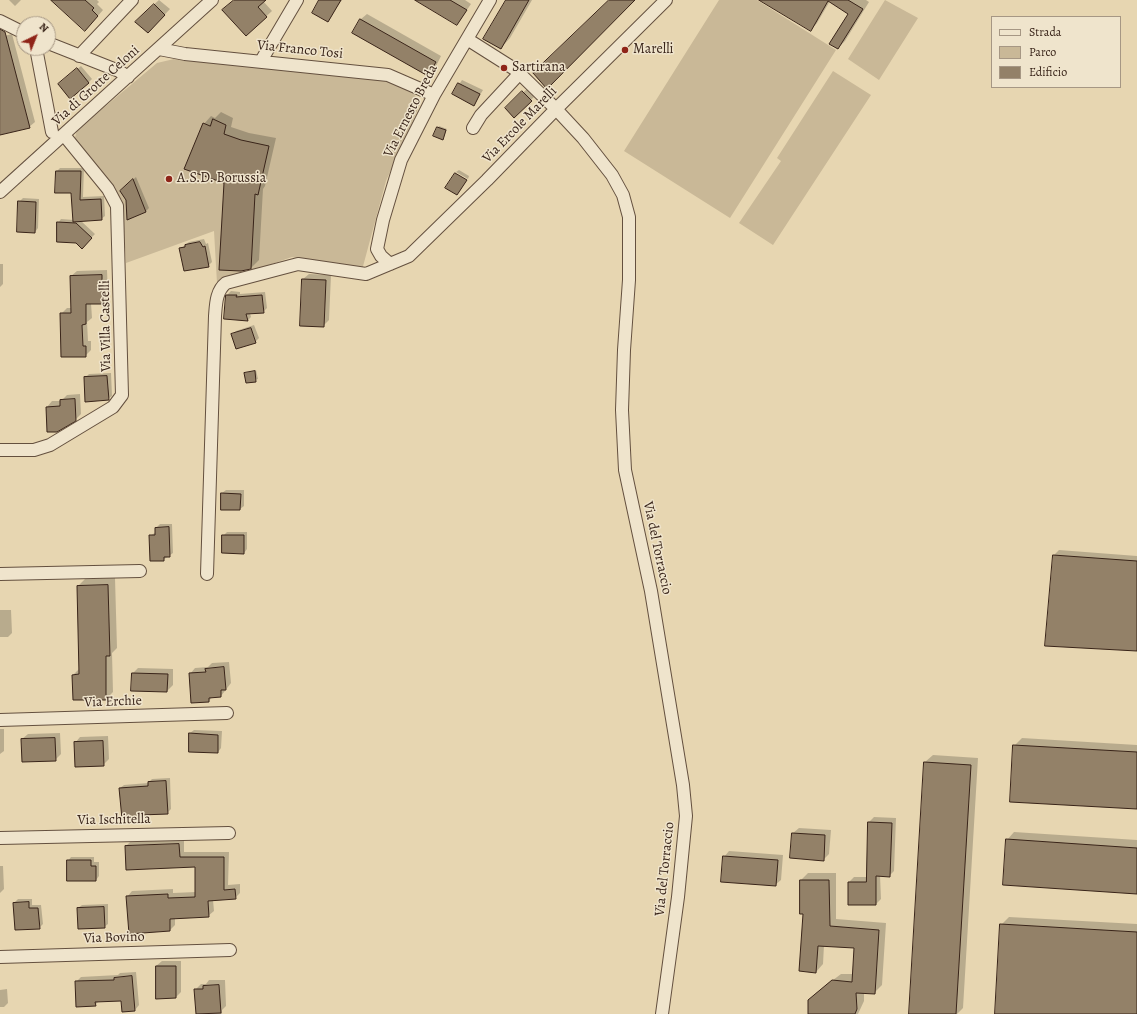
<!DOCTYPE html>
<html>
<head>
<meta charset="utf-8">
<style>
  body { margin:0 }
  #map { position:relative; width:1137px; height:1014px; overflow:hidden; background:#e7d6b1; font-family:Alegreya,serif }
  canvas { display:block }
  .legend { position:absolute; left:991px; top:16px; width:130px; height:72px; box-sizing:border-box; background:#efe4cc; border:1px solid #a69784; margin:0; padding:5px 7px; list-style:none; font-size:12px; color:#392419 }
  .legend li { display:flex; align-items:center; gap:8px; height:20px }
  .legend b { width:20px; border:1px solid #a69784 }
  .north { position:absolute; left:16px; top:16px; width:40px; height:40px; box-sizing:border-box; background:#efe4cc; border:1px solid #a69784; border-radius:50%; rotate:43deg; font-size:11px; font-weight:700; line-height:16px; text-align:center; color:#392419 }
  .north::after { content:''; display:block; margin:auto; width:14px; height:18px; background:#8f2418; clip-path:polygon(50% 0,100% 100%,50% 72%,0 100%) }
</style>
</head>
<body>
<div id="map">
<canvas width="1137" height="1014"></canvas>
<ul class="legend">
<li><b style="height:5px;background:#efe4cc"></b>Strada</li>
<li><b style="height:11px;background:#c9b897"></b>Parco</li>
<li><b style="height:11px;background:#938168"></b>Edificio</li>
</ul>
<div class="north">N</div>
</div>
<script>
const c = document.querySelector('canvas').getContext('2d');
c.lineJoin = 'round';
function paint(path, color) { c.fillStyle = color; c.fill(path, 'evenodd'); }
function stroke(path, color, width, dash) { c.strokeStyle = color; c.lineWidth = width; c.lineCap = dash ? 'butt' : 'round'; c.setLineDash(dash || []); c.stroke(path); }
function label(font, color, halo, rows, align = 'center') {
  c.font = font + ' Alegreya,serif'; c.lineWidth = 3; c.setLineDash([]); c.textBaseline = 'middle'; c.strokeStyle = halo; c.fillStyle = color; for (const [text, x, y, turn = 0] of rows) {
    c.save(); c.translate(x, y); c.rotate((+turn || 0) * Math.PI / 180); c.textAlign = isNaN(turn) ? turn : align; if (halo) c.strokeText(text, 0, 0); c.fillText(text, 0, 0); c.restore();
  }
}
paint(new Path2D(`
  M719 0H757L836 50 730 218 624 151Z
  M885 0 918 18 879 80 848 59Z
  M174 59 326 73 392 82 411 91 421 102 386 181 362 270 292 257 217 283 214 231 126 263 122 200 74 141 77 130 157 63Z
  M833 71 871 95 773 245 739 223 781 161 777 158Z`), '#c9b897');
paint(new Path2D(`
  M9 0H21L15 6Z
  M53 0H97L99 2 97 4 103 10 91 24Z
  M159 0 170 9 154 26 141 16Z
  M235 0H265L263 1 272 11 246 35Z
  M320 0H342L327 21Z
  M417 0H465L471 4 457 24Z
  M507 0H532L510 38 501 48Z
  M773 0H866L869 2 845 41 838 48 850 13 830 1 817 23 811 30Z
  M367 14 441 56 434 70 428 75 353 33 361 19Z
  M12 34 35 122 29 127 0 134V37Z
  M81 66 92 79 88 83 63 81Z
  M462 80 483 90 474 105 453 94Z
  M527 89 534 97 514 116 506 108Z
  M221 112 233 118 231 127 249 133 276 138 265 186 263 189 259 260 251 268 225 183 204 124 211 116 215 118Z
  M439 126 447 129 444 137 434 135Z
  M60 168H84L83 197 104 196 105 216 101 219 81 221 95 234 82 247 58 223 61 219 74 220 72 192 57 171Z
  M459 170 469 176 468 179 456 172Z
  M136 177 149 208 146 211 128 219 125 187Z
  M23 198 39 199 38 228 35 232 19 202Z
  M204 239 206 244 208 243 212 262 208 266 180 249 189 242Z
  M0 264H3V284L0 287Z
  M107 270 108 297 102 303H91L92 318 87 322 88 341H91V350L85 356 61 314 67 308H72L71 276 77 271Z
  M309 274 331 275 329 320 323 326 303 279Z
  M231 291 240 292V294L265 292 267 308 263 312 250 313 251 317 248 320 225 318 227 295Z
  M254 325 259 338 255 342 232 335 236 331Z
  M256 370 258 379 247 382 245 373Z
  M111 373 112 396 108 399 85 378 89 374Z
  M80 394 81 414 75 420 47 407 52 401H61L67 395Z
  M226 490H244V506L240 509 222 493Z
  M160 524H172L173 553 163 560 150 536 156 532V528Z
  M227 532H247V549L244 553 223 536Z
  M1059 550 1137 556V650L1054 555Z
  M115 578 117 648 112 653 113 692 106 699 73 675 80 668 78 586 85 579Z
  M0 610H11L12 633 8 637H0Z
  M229 662 231 683 221 696H213L209 701 190 674 195 668 208 667 212 663Z
  M138 668 173 669V685L167 691 132 674Z
  M0 729H4V751L0 754Z
  M194 730 222 731 221 748 218 752 190 733Z
  M60 733 61 754 55 760 22 739 28 734Z
  M108 736 109 759 103 765 75 743 80 737Z
  M1022 738 1137 745V808L1014 746Z
  M933 755 978 758 963 1008 957 1014H922L925 762Z
  M170 778 171 809 167 813 142 814 139 817 120 788 124 785 148 783 152 779Z
  M874 817 896 818 894 871 889 876 880 875 881 899 876 904 849 882 854 877H867L869 822Z
  M799 828 831 830 829 854 823 860 793 833Z
  M1014 832 1137 840V893L1007 840Z
  M184 840V852H229L228 885 240 884V893L235 898 213 900 214 911 208 916 175 917V925L170 930 127 897 132 891 173 889V893L196 892V866L126 846 131 841Z
  M729 851 783 855 781 880 775 885 724 857Z
  M71 857H94V862H99V876L96 880 68 861Z
  M0 866H3L4 889 0 893Z
  M808 873H836V919L886 923 882 985 874 993 864 992V1001L858 1014H812L809 1000 816 993 841 974H853L855 947 824 945 823 964 816 972 804 913 801 880Z
  M18 899H32V905H41L43 924 39 928 14 903Z
  M108 904V924L104 927 78 908 82 905Z
  M1009 917 1137 924V1014H1007L1001 925Z
  M162 961H181V992L176 997 156 966Z
  M136 972 139 1005 135 1010 122 1000 99 1001 95 1005 76 982 81 977 118 975 120 973Z
  M209 980H225L226 1006 222 1010V1014H197L195 990 201 984H206Z
  M7 989 8 1003 4 1007H0V990Z`), '#0003');
const building = new Path2D(`
  M51 0H85L94 8 92 10 98 16 85 31Z
  M234 0H266L258 7 267 17 246 36 222 10Z
  M319 0H341L328 22 312 13Z
  M415 0H450L467 10 457 25Z
  M506 0H529L501 49 483 39Z
  M609 0H635L547 89 533 73Z
  M759 0H848L863 9 838 49 829 44 848 14 828 1 811 31Z
  M154 4 165 15 148 33 135 22Z
  M360 19 436 62 428 76 352 33Z
  M0 29 5 32 30 128 0 135Z
  M77 68 89 83 70 99 58 84Z
  M458 83 480 94 474 106 452 94Z
  M522 91 532 101 514 118 505 108Z
  M213 119 226 125 224 134 241 140 269 146 258 195 255 194 251 269 241 271 219 270 224 183 184 169 203 123 210 126Z
  M437 127 446 130 443 140 433 136Z
  M56 171H81L80 200 101 199 102 220 73 222 71 193H55Z
  M455 173 467 180 457 195 445 188Z
  M133 179 146 212 127 220 126 200 120 191Z
  M18 201 36 202 35 233 17 232Z
  M57 222 76 223 92 238 82 249 76 243 57 242Z
  M200 242 203 247 205 246 209 267 184 271 179 248 185 247V245Z
  M102 275V304H86V324L82 325 83 346H86V357H61L60 313H71L70 276Z
  M302 279 326 280 324 327 300 326Z
  M226 295H237L236 297 262 295 264 313 246 314 248 321 224 319Z
  M251 328 256 343 236 349 231 334Z
  M255 371 256 382 246 383 244 373Z
  M107 376 109 400 85 402 84 377Z
  M75 399 76 421 57 432H47L46 407 60 406V400Z
  M221 493 241 494 240 510H221Z
  M169 527 170 557H164V561H150L149 535H155V528Z
  M222 535H244V554L222 553Z
  M1053 555 1137 561V651L1045 646Z
  M108 585 110 656H106V700H73L72 675 79 674 77 586Z
  M224 667 226 690H221V697L209 698V702L191 703 189 673 206 672 205 669Z
  M132 673 168 674 167 692 131 691Z
  M189 733 218 735V753L189 752Z
  M55 738 56 761 22 762 21 739Z
  M103 741 104 766 75 767 74 742Z
  M1013 745 1137 752V809L1010 802Z
  M924 762 971 765 956 1014H909Z
  M166 781 168 814 140 815V818L122 819 119 788 148 786V782Z
  M868 822 892 823 890 877 876 876V905H848V882H866Z
  M792 833 825 835 824 861 790 858Z
  M1006 839 1137 848V894L1003 885Z
  M179 844 180 857H224V890L235 889 236 899 208 901 209 917 170 919V931L129 934 126 896 168 894V898L195 897V867L126 870 125 846Z
  M723 856 778 860 776 886 721 882Z
  M67 860H91V866H96V881H67Z
  M800 880H829L830 926 879 930 875 994 856 993 857 1009 855 1014H808V1000L832 980 852 982 854 948 818 946 816 973 799 971 803 914H800Z
  M29 902V908H38L40 929 15 930 13 903Z
  M104 907 105 928 78 929 77 908Z
  M1000 924 1137 932V1014H995Z
  M156 966H176V998L156 999Z
  M132 976 135 1011 122 1012 121 1001 95 1002 96 1006 76 1007 75 981 114 980V978Z
  M219 985 221 1013 196 1014 194 989H203V986Z`);
paint(building, '#938168');
stroke(building, '#392419', 1);
const minor = new Path2D(`
  M0 21 24 33
  M467 39 516 70 556 109 583 138 612 175 623 195 629 217V280L624 350 622 410 625 470 651 591 683 785 686 816 678 897 662 1014
  M48 43 119 71 128 77
  M36 48 52 132
  M159 49 185 54 388 75 434 95
  M79 56 132 0
  M261 61 297 0
  M473 128 481 115 520 73
  M0 192 212 0
  M390 264 381 256 377 249 383 220 401 160 434 95 490 0
  M0 450H34L50 445 113 407 122 395 117 206 108 189 64 135
  M0 574 140 571
  M207 574 215 316C216 304 216 291 226 283L298 264 366 274 409 256 487 180 556 109 666 0
  M0 720 227 713
  M0 838 229 833
  M0 957 230 950`);
stroke(minor, '#64503f', 14);
stroke(minor, '#efe4cc', 12);
for (const [x, y, r, color] of [
  [625,50,4,"#8f2418"],
  [504,68,4,"#8f2418"],
  [169,179,4,"#8f2418"]
]) { const dot = new Path2D(); dot.arc(x, y, r, 0, 2 * Math.PI); c.fillStyle = color; c.fill(dot); stroke(dot, '#efe4cc', 1.5); }
label('14px', '#392419', '#efe4cc', [
  ["Via Franco Tosi",300,50,6],
  ["Via di Grotte Celoni",96,86,-42],
  ["Via Ernesto Breda",411,111,-63],
  ["Via Ercole Marelli",520,125,-46],
  ["Via Villa Castelli",106,326,-91],
  ["Via del Torraccio",657,548,78],
  ["Via Erchie",113,702,-2],
  ["Via Ischitella",114,820,-1],
  ["Via del Torraccio",665,869,-84],
  ["Via Bovino",114,938,-2]
]);
label('14px', '#392419', '#efe4cc', [
  ["Marelli",633,50],
  ["Sartirana",512,68],
  ["A.S.D. Borussia",177,179]
], 'left');
</script>
</body>
</html>
